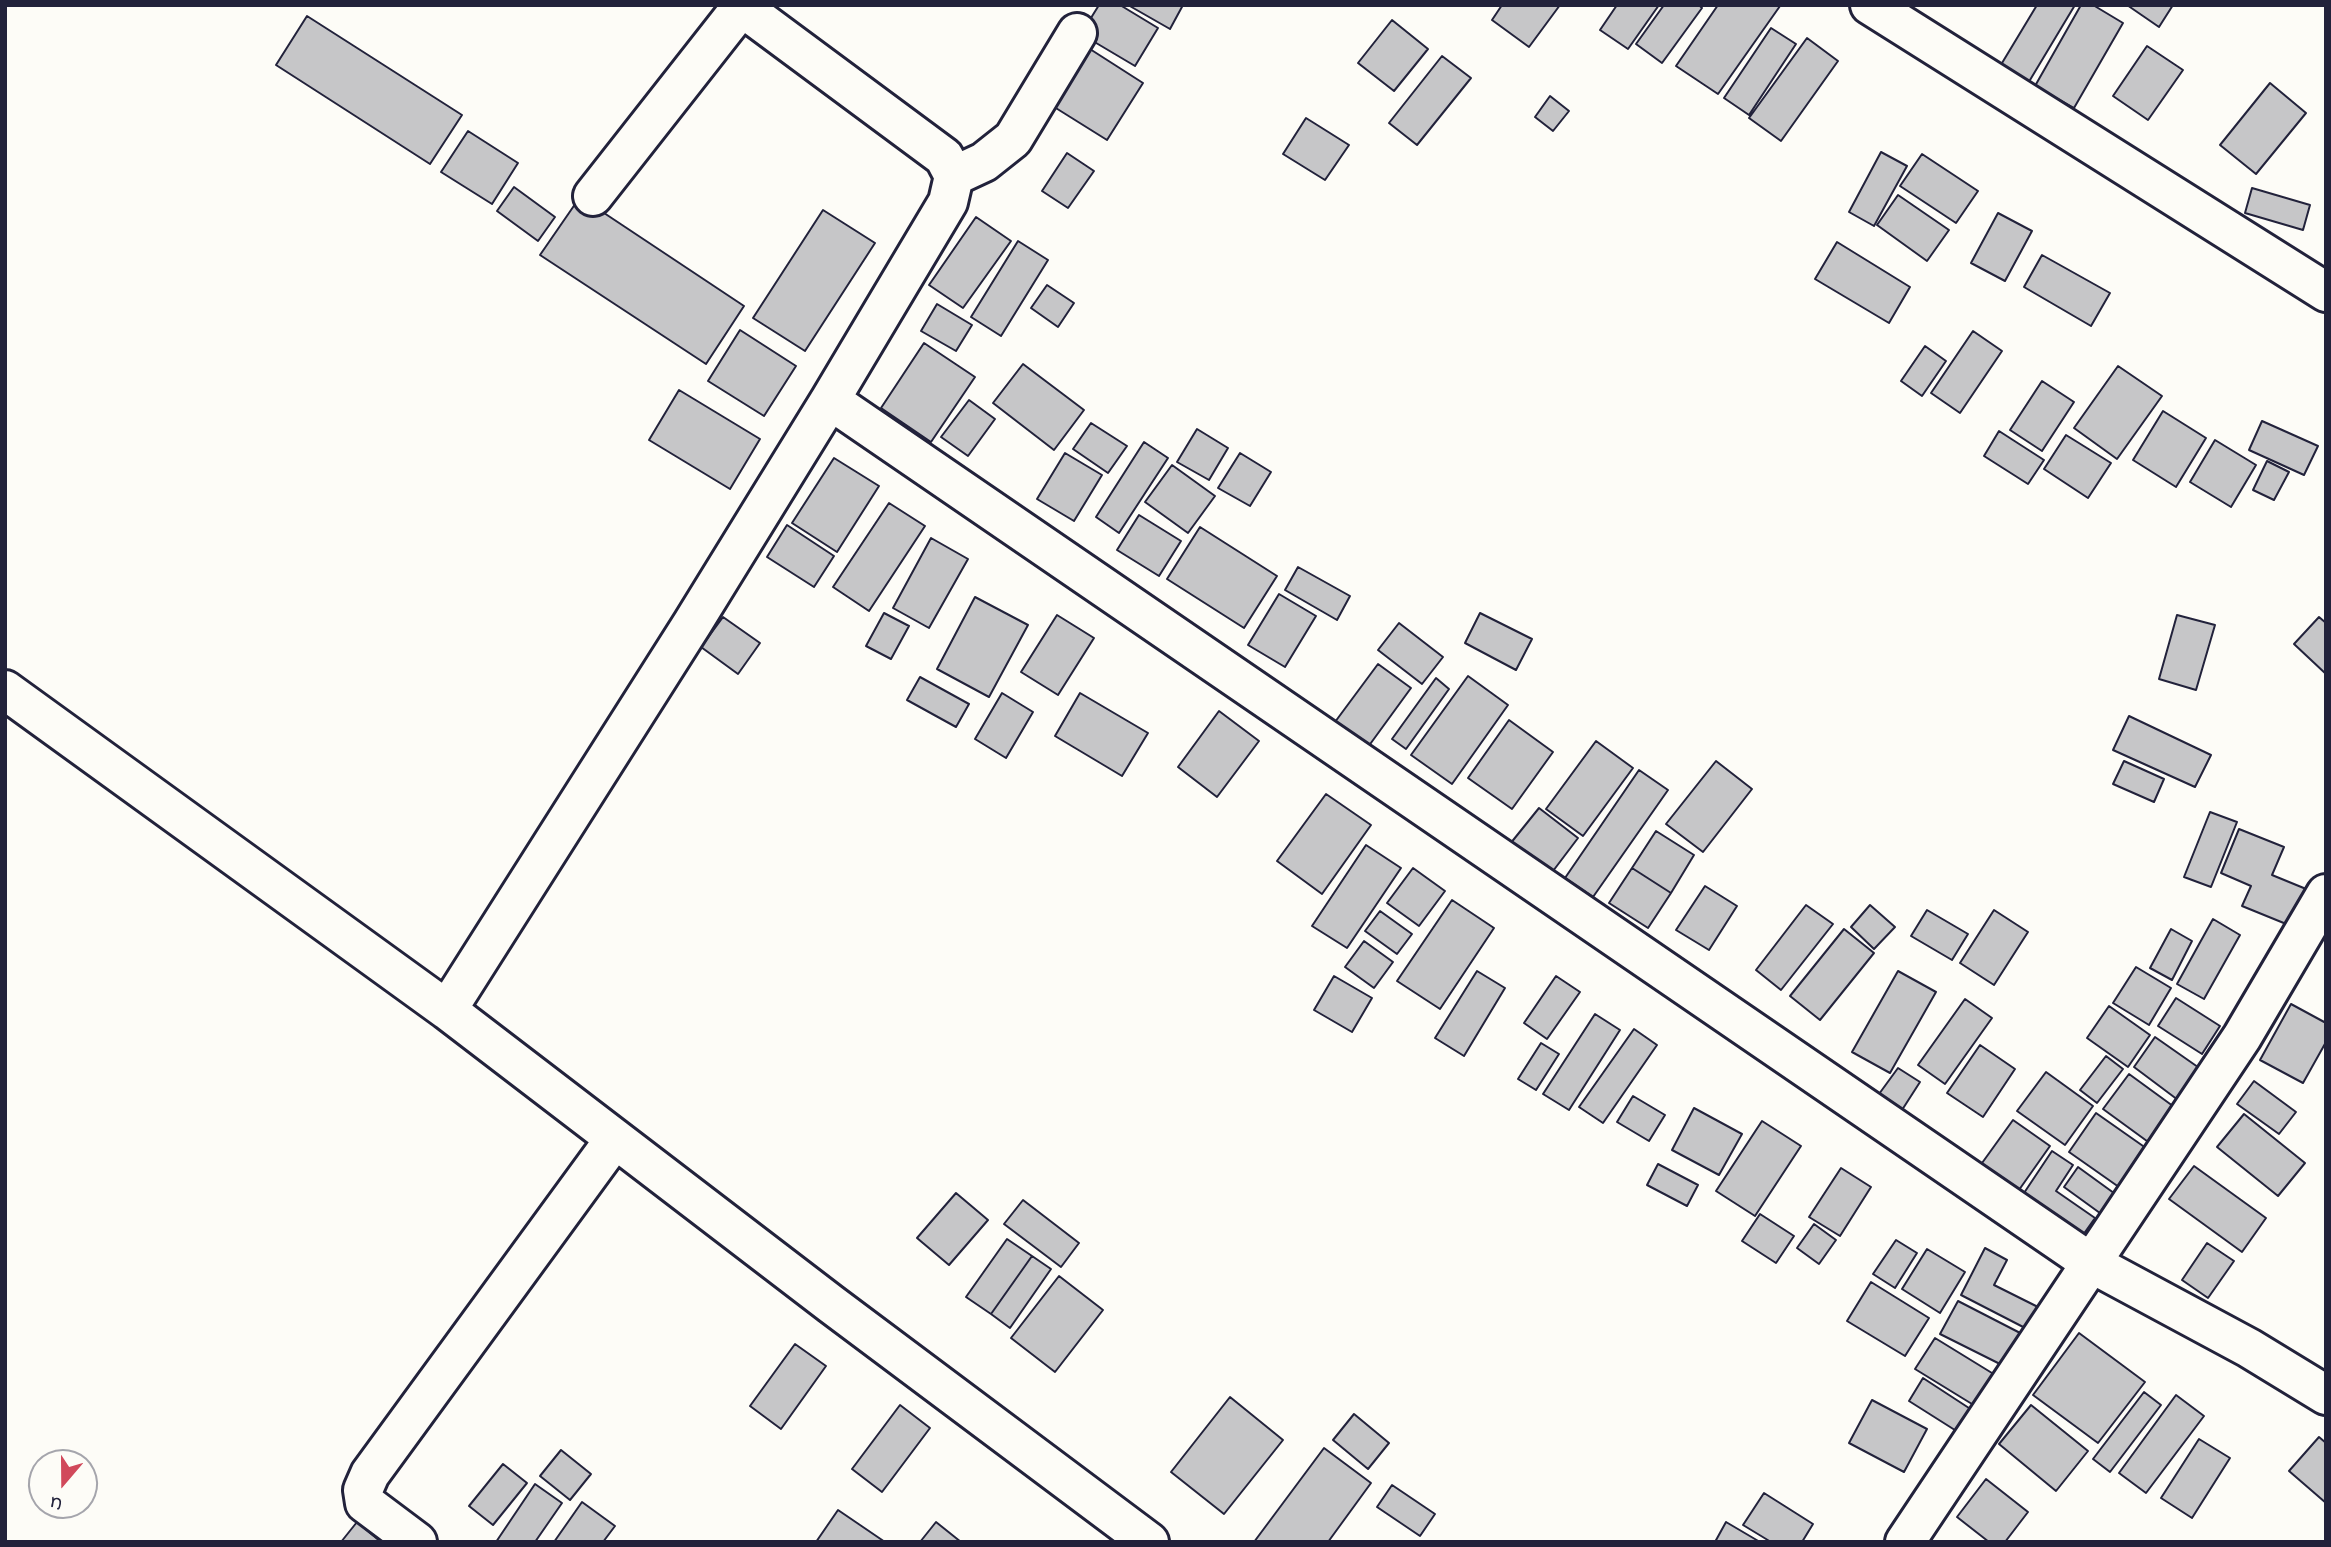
<!DOCTYPE html>
<html>
<head>
<meta charset="utf-8">
<style>
  body { margin:0 }
  #map { position:relative; width:2331px; height:1547px; overflow:hidden; background:#fdfcf7; font-family:"Indie Flower",sans-serif }
  canvas { display:block }
  .frame { position:absolute; inset:0; border:7px solid #22223b; pointer-events:none }
  .north { position:absolute; left:28px; top:1449px; width:70px; height:70px; box-sizing:border-box; background:#fdfcf7; border:2px solid #a5a5ac; border-radius:50%; rotate:200deg; font-size:19px; font-weight:700; line-height:28px; text-align:center; color:#22223b }
  .north::after { content:''; display:block; margin:auto; width:24px; height:32px; background:#d1495b; clip-path:polygon(50% 0,100% 100%,50% 72%,0 100%) }
</style>
</head>
<body>
<div id="map">
<canvas width="2331" height="1547"></canvas>
<div class="frame"></div>
<div class="north">U</div>
</div>
<script>
const c = document.querySelector('canvas').getContext('2d');
c.lineJoin = 'round';
function paint(path, color) { c.fillStyle = color; c.fill(path, 'evenodd'); }
function stroke(path, color, width, dash) { c.strokeStyle = color; c.lineWidth = width; c.lineCap = dash ? 'butt' : 'round'; c.setLineDash(dash || []); c.stroke(path); }
const building = new Path2D(`
  M1099 5H1120L1158 28 1135 66 1081 34Z
  M1128 5H1183L1170 29Z
  M1502 5H1560L1529 47 1492 20Z
  M1617 5H1659L1628 49 1600 30Z
  M1664 5H1699L1702 8 1662 63 1636 44Z
  M1718 5 1780 6 1718 94 1676 66Z
  M2037 5H2075L2027 85 1999 68Z
  M2081 5H2093L2123 23 2074 108 2035 86Z
  M2127 5H2173L2159 27Z
  M307 16 462 115 430 164 276 65Z
  M1392 20 1428 49 1394 91 1358 63Z
  M1771 28 1796 44 1749 115 1724 98Z
  M1807 38 1838 61 1781 141 1749 118Z
  M1079 42 1143 83 1107 140 1043 100Z
  M2147 46 2183 70 2148 120 2113 96Z
  M1442 56 1471 78 1417 145 1389 123Z
  M2270 83 2306 113 2256 174 2220 145Z
  M1550 96 1569 111 1553 131 1535 117Z
  M1306 118 1349 145 1325 180 1283 154Z
  M468 131 518 163 492 204 441 172Z
  M1881 152 1907 166 1874 226 1849 212Z
  M1067 153 1094 171 1068 208 1042 191Z
  M1922 154 1978 191 1956 223 1900 186Z
  M514 187 555 217 538 241 497 211Z
  M2252 188 2310 205 2303 230 2245 213Z
  M1898 195 1949 230 1927 261 1877 225Z
  M580 197 744 306 706 364 540 255Z
  M823 210 875 243 805 351 753 318Z
  M1998 213 2032 231 2005 281 1971 263Z
  M976 217 1011 241 963 308 929 285Z
  M1018 241 1048 260 1001 336 971 317Z
  M1837 242 1910 287 1889 323 1815 279Z
  M2042 255 2110 293 2091 326 2024 287Z
  M1047 285 1074 303 1058 327 1031 308Z
  M937 304 972 325 956 351 921 331Z
  M740 330 796 366 764 416 708 381Z
  M1973 331 2002 351 1960 413 1931 393Z
  M924 343 975 377 931 442 881 408Z
  M1925 346 1946 361 1922 396 1901 381Z
  M1023 364 1084 410 1054 450 993 403Z
  M2118 366 2162 396 2117 459 2074 428Z
  M2042 381 2074 402 2042 451 2010 430Z
  M679 390 760 439 730 489 649 440Z
  M969 400 995 419 968 456 941 437Z
  M2163 411 2206 438 2176 487 2133 460Z
  M2262 421 2318 446 2304 475 2249 450Z
  M1091 423 1127 446 1108 473 1073 449Z
  M1197 429 1228 448 1209 480 1177 462Z
  M1999 431 2044 460 2028 484 1984 456Z
  M2066 435 2111 463 2088 498 2044 469Z
  M2215 440 2256 465 2231 507 2190 482Z
  M1144 442 1168 458 1119 533 1096 517Z
  M1065 453 1102 475 1074 521 1037 499Z
  M1240 453 1271 472 1250 506 1218 488Z
  M834 458 879 486 837 552 792 523Z
  M2267 461 2289 472 2274 500 2253 490Z
  M1172 465 1215 496 1188 533 1145 502Z
  M889 503 925 526 869 611 833 587Z
  M1139 515 1181 541 1159 576 1117 550Z
  M787 525 834 556 814 587 767 557Z
  M1200 527 1277 576 1244 628 1167 579Z
  M931 538 968 559 929 628 893 608Z
  M1298 567 1350 596 1337 620 1285 590Z
  M1279 594 1316 616 1285 667 1248 645Z
  M975 597 1028 625 989 697 937 669Z
  M884 613 909 626 891 659 866 646Z
  M1480 613 1532 639 1516 670 1465 643Z
  M1057 615 1094 638 1058 695 1021 672Z
  M2177 615 2215 625 2196 690 2159 679Z
  M723 617 760 643 738 674 701 647Z
  M2319 617 2326 623V674L2294 644Z
  M1399 623 1443 657 1422 684 1378 650Z
  M1378 664 1411 688 1368 747 1335 722Z
  M1468 676 1508 705 1452 784 1411 755Z
  M920 677 969 704 956 727 907 700Z
  M1436 678 1449 689 1406 749 1392 739Z
  M1002 693 1033 712 1006 758 975 739Z
  M1080 693 1148 733 1122 776 1055 736Z
  M1219 711 1259 741 1217 797 1178 767Z
  M2129 716 2211 755 2195 787 2113 750Z
  M1509 720 1553 752 1512 809 1468 778Z
  M1596 741 1633 768 1583 836 1546 809Z
  M1716 761 1752 789 1703 852 1666 824Z
  M2124 761 2164 779 2154 802 2113 784Z
  M1639 770 1668 790 1593 897 1565 878Z
  M1326 794 1371 825 1322 894 1277 861Z
  M1539 808 1578 838 1550 875 1510 844Z
  M2210 812 2237 822 2211 887 2184 877Z
  M2239 829 2284 847 2272 875 2311 891 2296 928 2242 906 2251 886 2221 873Z
  M1656 831 1694 855 1671 893 1632 868Z
  M1366 845 1401 868 1347 948 1312 926Z
  M1413 868 1445 891 1419 926 1387 903Z
  M1632 868 1671 893 1648 928 1609 903Z
  M1705 886 1737 906 1709 950 1676 930Z
  M1452 900 1494 928 1440 1009 1397 981Z
  M1806 905 1833 924 1781 990 1756 970Z
  M1870 905 1895 927 1874 949 1851 927Z
  M1927 910 1968 934 1952 960 1911 936Z
  M1994 910 2028 932 1994 985 1960 963Z
  M1380 911 1412 934 1397 954 1365 931Z
  M2213 919 2240 935 2204 999 2177 984Z
  M1844 929 1874 953 1820 1020 1790 996Z
  M2171 929 2192 941 2172 980 2150 968Z
  M1364 941 1393 962 1374 988 1345 967Z
  M2136 967 2171 988 2149 1025 2113 1003Z
  M1477 971 1505 988 1464 1056 1435 1038Z
  M1898 971 1936 992 1890 1073 1852 1052Z
  M1334 976 1372 998 1352 1032 1314 1010Z
  M1556 976 1580 992 1547 1039 1524 1023Z
  M2176 998 2220 1026 2202 1054 2158 1026Z
  M1965 999 1992 1018 1945 1084 1918 1065Z
  M2291 1004 2326 1023V1042L2303 1083 2260 1060Z
  M2109 1006 2150 1035 2128 1067 2087 1038Z
  M1595 1014 1620 1030 1569 1110 1543 1094Z
  M1634 1029 1657 1045 1603 1123 1579 1107Z
  M2155 1037 2205 1072 2182 1103 2134 1067Z
  M1541 1043 1559 1054 1536 1090 1518 1079Z
  M1980 1045 2015 1069 1983 1117 1947 1093Z
  M2106 1056 2123 1069 2097 1103 2080 1090Z
  M1898 1068 1920 1082 1902 1110 1879 1094Z
  M2046 1072 2093 1106 2065 1145 2017 1111Z
  M2129 1074 2177 1109 2151 1144 2103 1109Z
  M2254 1081 2296 1112 2279 1134 2237 1104Z
  M1633 1096 1665 1115 1649 1141 1617 1122Z
  M1694 1108 1742 1134 1719 1175 1672 1150Z
  M2096 1113 2153 1153 2126 1192 2069 1152Z
  M2244 1114 2305 1163 2278 1196 2217 1147Z
  M2013 1120 2050 1146 2014 1197 1977 1170Z
  M1762 1121 1801 1146 1755 1216 1716 1191Z
  M2052 1151 2073 1165 2056 1191 2095 1218 2078 1242 2018 1202Z
  M1658 1164 1698 1185 1687 1206 1647 1185Z
  M2194 1166 2266 1218 2242 1252 2169 1199Z
  M2078 1167 2118 1196 2104 1216 2064 1187Z
  M1841 1168 1871 1187 1840 1236 1809 1217Z
  M956 1193 988 1220 949 1265 917 1238Z
  M1023 1200 1079 1243 1061 1267 1004 1224Z
  M1760 1214 1794 1236 1776 1263 1742 1241Z
  M1814 1224 1836 1240 1819 1264 1797 1248Z
  M1007 1239 1032 1256 991 1314 966 1297Z
  M1896 1240 1917 1253 1895 1288 1873 1274Z
  M2207 1243 2234 1261 2208 1298 2182 1280Z
  M1985 1248 2007 1260 1994 1285 2040 1308 2029 1330 1961 1295Z
  M1927 1249 1965 1272 1940 1313 1902 1289Z
  M1032 1256 1051 1269 1010 1328 991 1314Z
  M1059 1276 1103 1310 1055 1372 1011 1338Z
  M1871 1282 1929 1318 1905 1356 1847 1321Z
  M1958 1301 2026 1336 2010 1369 1940 1334Z
  M2079 1333 2145 1382 2098 1443 2033 1395Z
  M1935 1338 2005 1381 1985 1412 1915 1369Z
  M795 1344 826 1366 781 1429 750 1406Z
  M1923 1378 1972 1410 1958 1432 1909 1401Z
  M2144 1392 2161 1405 2110 1472 2093 1459Z
  M2176 1395 2204 1416 2146 1493 2119 1473Z
  M1230 1397 1283 1440 1224 1514 1171 1472Z
  M1872 1400 1927 1429 1904 1472 1849 1443Z
  M900 1405 930 1428 882 1492 852 1469Z
  M2031 1405 2088 1451 2056 1491 1999 1444Z
  M1354 1414 1389 1443 1368 1469 1333 1440Z
  M2319 1437 2326 1443V1503L2289 1471Z
  M2199 1439 2230 1458 2192 1518 2161 1498Z
  M1324 1448 1371 1483 1328 1542H1254Z
  M561 1450 591 1474 570 1500 540 1476Z
  M503 1464 527 1483 493 1525 469 1506Z
  M1986 1479 2028 1512 2005 1542H1989L1957 1517Z
  M535 1484 562 1503 535 1542H496Z
  M1392 1485 1435 1514 1420 1536 1377 1507Z
  M1764 1493 1813 1524 1802 1542H1771L1743 1525Z
  M582 1502 615 1526 603 1542H554Z
  M838 1510 885 1542H816Z
  M357 1522 381 1542H341Z
  M936 1522 961 1542H920Z
  M1726 1522 1760 1542H1715Z`);
paint(building, '#c6c6c8');
stroke(building, '#22223b', 2);
const minor = new Path2D(`
  M739 5 944 157 954 176 948 202 830 400 2091 1263 2249 1348 2326 1395
  M1870 5 2326 292
  M954 176 984 162 1013 139 1077 33
  M593 196 743 5
  M830 400 692 624 447 1010 831 1304 1149 1542
  M5 690 447 1010
  M417 1542 365 1503 363 1490 370 1474 614 1140
  M1905 1542 2242 1037 2326 894`);
stroke(minor, '#22223b', 44);
stroke(minor, '#fdfcf7', 38);
</script>
</body>
</html>
